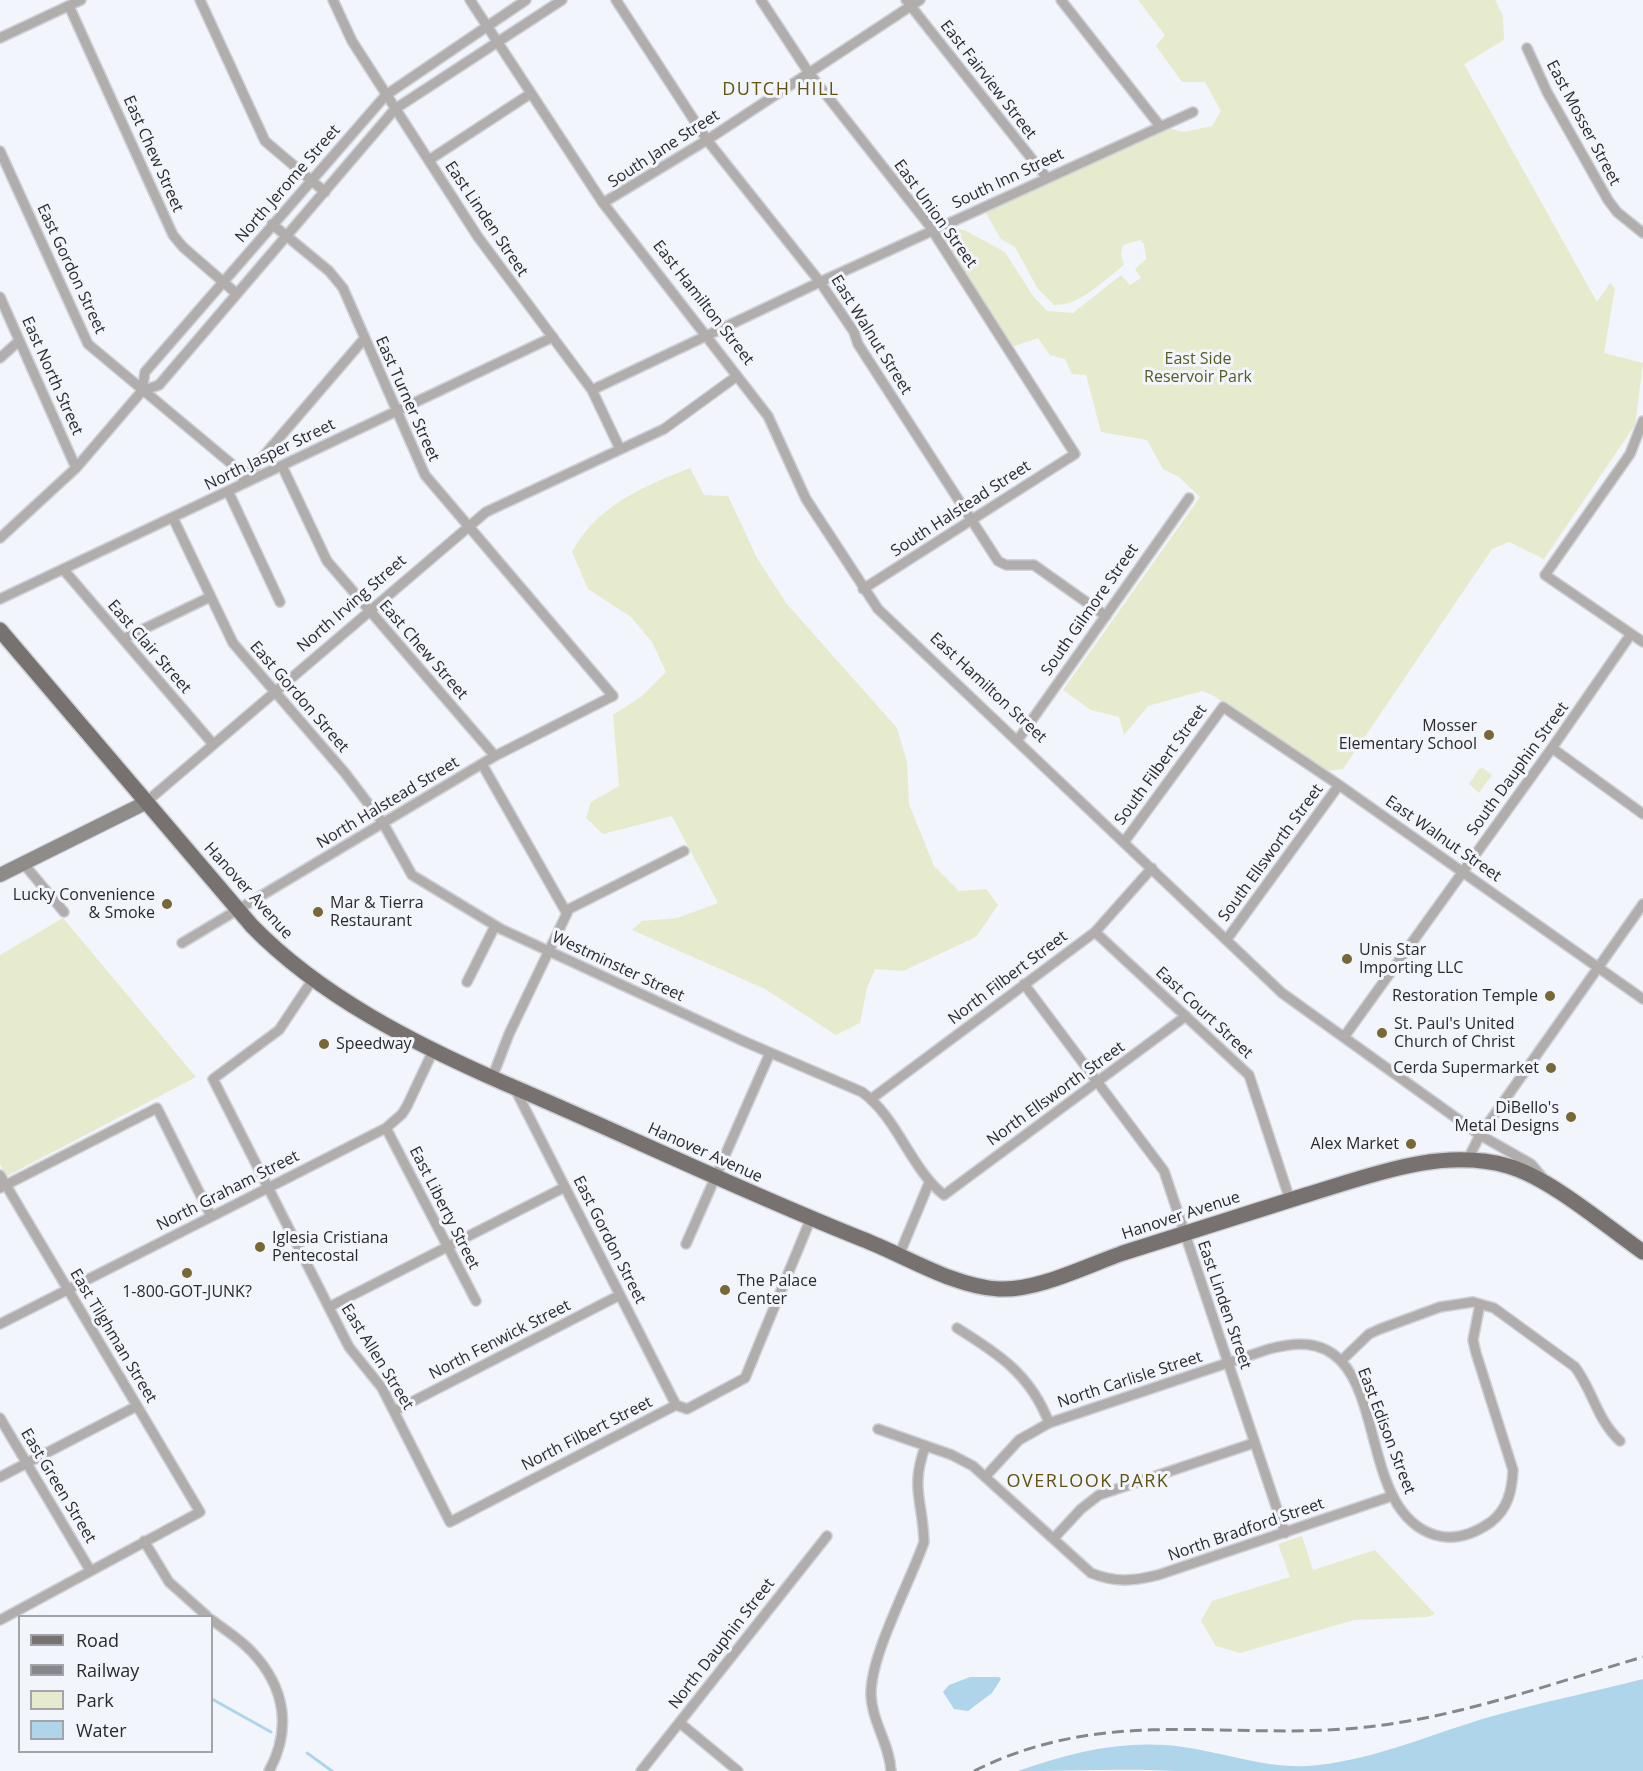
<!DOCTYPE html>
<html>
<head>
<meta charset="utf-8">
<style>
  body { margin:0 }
  #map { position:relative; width:1643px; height:1771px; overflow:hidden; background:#f2f5fb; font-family:"Open Sans",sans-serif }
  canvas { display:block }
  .legend { position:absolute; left:18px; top:1615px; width:195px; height:138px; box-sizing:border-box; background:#f2f5fb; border:2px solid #a2a4a9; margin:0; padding:8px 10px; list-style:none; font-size:18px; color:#2a2b2e }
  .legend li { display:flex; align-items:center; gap:12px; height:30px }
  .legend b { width:30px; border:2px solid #a2a4a9 }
</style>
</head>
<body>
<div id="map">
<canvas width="1643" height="1771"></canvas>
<ul class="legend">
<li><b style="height:8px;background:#77726f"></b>Road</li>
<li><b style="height:8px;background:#85878b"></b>Railway</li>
<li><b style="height:16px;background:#e6ebcd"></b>Park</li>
<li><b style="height:16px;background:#afd5ea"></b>Water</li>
</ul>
</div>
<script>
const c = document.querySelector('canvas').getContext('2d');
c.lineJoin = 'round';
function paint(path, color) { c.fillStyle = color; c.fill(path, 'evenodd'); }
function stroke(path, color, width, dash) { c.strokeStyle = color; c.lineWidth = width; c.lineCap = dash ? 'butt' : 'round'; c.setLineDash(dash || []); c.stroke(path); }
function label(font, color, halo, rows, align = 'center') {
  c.font = font + ' "Open Sans",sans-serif'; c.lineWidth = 6; c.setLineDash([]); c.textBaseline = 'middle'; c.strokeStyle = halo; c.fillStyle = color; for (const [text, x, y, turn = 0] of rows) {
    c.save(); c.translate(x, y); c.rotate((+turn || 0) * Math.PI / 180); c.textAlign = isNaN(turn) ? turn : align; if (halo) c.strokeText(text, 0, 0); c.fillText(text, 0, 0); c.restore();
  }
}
paint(new Path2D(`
  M1138 0H1495L1503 16 1504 40 1464 64 1597 302 1610 283 1615 288 1604 353 1643 363 1635 425 1544 559 1509 542 1492 549 1343 769 1327 771 1214 696 1202 691 1148 706 1124 735 1119 717 1091 710 1063 690 1200 497 1179 477 1163 469 1147 440 1101 432 1086 375 1072 374 1065 359 1050 355 1038 338 1012 347 941 234 954 228 964 230 1005 252 1033 296 1047 311 1073 313 1121 275 1130 285 1141 278 1135 269 1146 259 1144 244 1140 240 1123 245 1121 254 1124 265C1104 280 1080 306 1054 305L1038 289 1015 247 1001 239 985 212 1168 128 1184 132 1212 126 1221 111 1205 82H1182L1156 46 1165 35Z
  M690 468 704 495 728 496 757 558 786 603 897 728 907 762 909 804 934 866 959 891 986 889 998 905 976 937 903 971 875 969 867 988 860 1023 836 1035 765 989 632 930 642 921 677 918 718 903 672 816 603 834 586 818 591 802 619 786 613 715 642 696 666 672 652 642 631 617 588 589 572 552C596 506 644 486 690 468Z
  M1483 768 1492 775 1479 793 1469 784 1479 769Z
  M63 918 196 1077 7 1176 0 1164V955Z
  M1302 1536 1313 1570 1375 1550 1435 1614 1428 1617 1354 1620 1240 1653 1216 1646 1201 1621 1212 1601 1290 1577 1278 1544Z`), '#e6ebcd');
paint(new Path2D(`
  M970 1677H999L1001 1679 992 1693 968 1711 954 1709 943 1692 949 1685Z
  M1643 1679V1771H1175C1123 1768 1071 1771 1018 1771 1072 1752 1126 1739 1183 1747 1227 1753 1273 1771 1318 1765 1377 1759 1436 1732 1493 1716 1542 1702 1593 1692 1643 1679Z`), '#afd5ea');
stroke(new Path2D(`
  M212 1699 271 1732
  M307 1753 332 1771`), '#afd5ea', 3);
const street = new Path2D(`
  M200 0 265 141 325 192
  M333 0 352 41 478 237 592 390 620 449
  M470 0 603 203 768 416 806 499 878 609 1282 993 1480 1135 1531 1164 1542 1177
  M616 0 707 140 820 282 854 332 858 344 998 561 1006 565H1034L1106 616
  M761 0 809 73 929 225 1075 454 863 589
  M906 0 1047 178
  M1061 0 1160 126
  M69 6 173 235 183 247 237 294
  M0 38 81 0
  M1527 48 1547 92 1608 200 1617 212 1643 233
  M0 151 88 344 246 476
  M429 160 530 94
  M603 203 707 140 920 0
  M0 297 76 468
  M0 358 19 341
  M592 390 820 282 1193 112
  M142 391 145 372 386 95 526 0
  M1643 421 1630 454 1545 575 1643 642
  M282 466 327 561 495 756
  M243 480 364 339
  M228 491 280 602
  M173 518 233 643 345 773 383 823 412 875 501 929 743 1041 862 1092C898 1118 910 1168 944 1195L1186 1016
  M0 538 76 468 142 391 159 385 395 109 562 0
  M63 569 213 744
  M0 599 553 337
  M123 639 210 597
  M1017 741 1189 498
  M1552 748 1643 814
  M482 764 566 912
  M145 803 486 512 664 429 737 376
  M1124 842 1223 707 1339 785 1643 999
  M23 863 64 912
  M1095 932 1249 1075 1290 1200
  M1227 939 1339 785
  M182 943 495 756 613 696 425 475 343 288 329 271 272 224
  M313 979 279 1030 213 1079 349 1347 382 1388 450 1522 676 1405
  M467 982 495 926
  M1024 984 1164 1171 1285 1533
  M1344 1037 1552 748 1631 634
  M492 1078 509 1034 569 909 684 851
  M515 1089 676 1405
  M871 1099 1095 932 1152 868
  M386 1128 476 1301
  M1468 1159 1480 1135 1643 904
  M0 1175 200 1512 0 1620
  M0 1188 157 1108 211 1216
  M686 1244 770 1053
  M900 1253 929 1183
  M329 1307 565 1187
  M0 1324 386 1128 402 1114 407 1106 434 1049
  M957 1328C999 1354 1031 1375 1049 1423
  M1341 1361 1369 1334 1380 1329 1440 1307 1473 1302 1494 1308 1575 1367C1593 1391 1597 1420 1620 1441
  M676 1405 687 1409 745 1378 811 1218
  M394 1411 620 1295
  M0 1418 90 1570
  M878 1429 952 1455 973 1466 1091 1573C1116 1583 1133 1581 1158 1575L1392 1496
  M0 1477 137 1406
  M985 1477 1019 1440 1049 1423 1269 1349C1295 1342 1321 1340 1341 1361 1382 1404 1368 1514 1435 1535 1455 1541 1474 1534 1491 1522 1508 1509 1512 1490 1513 1470L1476 1353 1473 1340 1480 1304
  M1054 1538 1081 1509 1099 1495 1254 1443
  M144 1541 169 1582 207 1616
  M212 1620C225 1630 240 1639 252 1652 285 1687 292 1729 269 1771
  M680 1723 738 1771
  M641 1771 827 1536
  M891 1771C890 1745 872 1722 871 1695 870 1655 910 1583 924 1542 923 1501 910 1489 925 1447`);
const secondary = new Path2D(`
  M0 875 145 803`);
const primary = new Path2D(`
  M0 630 252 926C320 996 415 1044 504 1083 624 1134 741 1191 862 1239 904 1255 954 1287 999 1289 1037 1291 1086 1266 1123 1253 1184 1234 1245 1214 1306 1195 1370 1176 1440 1147 1508 1166 1550 1178 1606 1226 1643 1252`);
stroke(street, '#ced1d6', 12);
stroke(secondary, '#ced1d6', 16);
stroke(primary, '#ced1d6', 18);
stroke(street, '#b0adac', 9);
stroke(secondary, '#8f8b88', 14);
stroke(primary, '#77726f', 15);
stroke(new Path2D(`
  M974 1771C1108 1704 1228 1742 1367 1727 1460 1717 1553 1683 1643 1657`), '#85878b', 3, [12, 6]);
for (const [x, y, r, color] of [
  [1489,735,6,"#776835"],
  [167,904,6,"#776835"],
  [318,912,6,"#776835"],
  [1347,959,6,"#776835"],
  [1550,996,6,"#776835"],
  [1382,1033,6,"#776835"],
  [324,1044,6,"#776835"],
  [1551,1068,6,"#776835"],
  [1571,1117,6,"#776835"],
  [1411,1144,6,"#776835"],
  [260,1247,6,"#776835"],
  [187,1273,6,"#776835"],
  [725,1290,6,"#776835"]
]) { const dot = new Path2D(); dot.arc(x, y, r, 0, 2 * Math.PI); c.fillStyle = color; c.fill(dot); stroke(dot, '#f2f5fb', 2); }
label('16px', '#2a2b2e', '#f2f5fb', [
  ["East Fairview Street",988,80,52],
  ["East Mosser Street",1583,123,62],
  ["South Jane Street",664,149,-33],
  ["East Chew Street",153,154,66],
  ["South Inn Street",1008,179,-25],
  ["North Jerome Street",288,184,-49],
  ["East Union Street",935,214,54],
  ["East Linden Street",486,219,56],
  ["East Gordon Street",71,269,65],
  ["East Hamilton Street",703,303,52],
  ["East Walnut Street",871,335,58],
  ["East North Street",52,376,66],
  ["East Turner Street",407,399,66],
  ["North Jasper Street",270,455,-26],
  ["South Halstead Street",961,509,-33],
  ["North Irving Street",352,604,-41],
  ["South Gilmore Street",1090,610,-55],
  ["East Clair Street",149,647,49],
  ["East Chew Street",423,650,49],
  ["East Hamilton Street",988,688,43],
  ["East Gordon Street",299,697,49],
  ["South Filbert Street",1161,765,-54],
  ["South Dauphin Street",1518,769,-54],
  ["North Halstead Street",388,803,-31],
  ["East Walnut Street",1443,839,35],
  ["South Ellsworth Street",1271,853,-54],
  ["Hanover Avenue",248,891,48],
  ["Westminster Street",618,967,25],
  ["North Filbert Street",1008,978,-37],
  ["East Court Street",1204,1013,43],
  ["North Ellsworth Street",1056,1094,-36],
  ["Hanover Avenue",705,1153,24],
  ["North Graham Street",228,1191,-27],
  ["East Liberty Street",444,1208,63],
  ["Hanover Avenue",1181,1216,-18],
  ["East Gordon Street",609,1240,63],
  ["East Linden Street",1224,1305,71],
  ["East Tilghman Street",113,1336,59],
  ["North Fenwick Street",500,1340,-27],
  ["East Allen Street",377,1357,58],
  ["North Carlisle Street",1130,1380,-18],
  ["East Edison Street",1386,1431,69],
  ["North Filbert Street",587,1434,-27],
  ["East Green Street",58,1486,59],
  ["North Bradford Street",1246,1530,-19],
  ["North Dauphin Street",722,1644,-52]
]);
label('16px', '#575c23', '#f2f5fb', [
  ["East Side",1198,359],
  ["Reservoir Park",1198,377]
]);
label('16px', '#2a2b2e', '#f2f5fb', [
  ["Mosser",1477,726],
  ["Elementary School",1477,744],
  ["Lucky Convenience",155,895],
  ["& Smoke",155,913],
  ["Mar & Tierra",330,903,"left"],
  ["Restaurant",330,921,"left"],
  ["Unis Star",1359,950,"left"],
  ["Importing LLC",1359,968,"left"],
  ["Restoration Temple",1538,996],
  ["St. Paul's United",1394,1024,"left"],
  ["Church of Christ",1394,1042,"left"],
  ["Speedway",336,1044,"left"],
  ["Cerda Supermarket",1539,1068],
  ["DiBello's",1559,1108],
  ["Metal Designs",1559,1126],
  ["Alex Market",1399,1144],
  ["Iglesia Cristiana",272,1238,"left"],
  ["Pentecostal",272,1256,"left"],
  ["The Palace",737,1281,"left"],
  ["Center",737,1299,"left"],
  ["1-800-GOT-JUNK?",187,1292,"center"]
], 'right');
c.letterSpacing = '1.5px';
label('18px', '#625215', '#f2f5fb', [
  ["DUTCH HILL",781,90],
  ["OVERLOOK PARK",1088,1482]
]);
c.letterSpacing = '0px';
</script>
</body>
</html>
